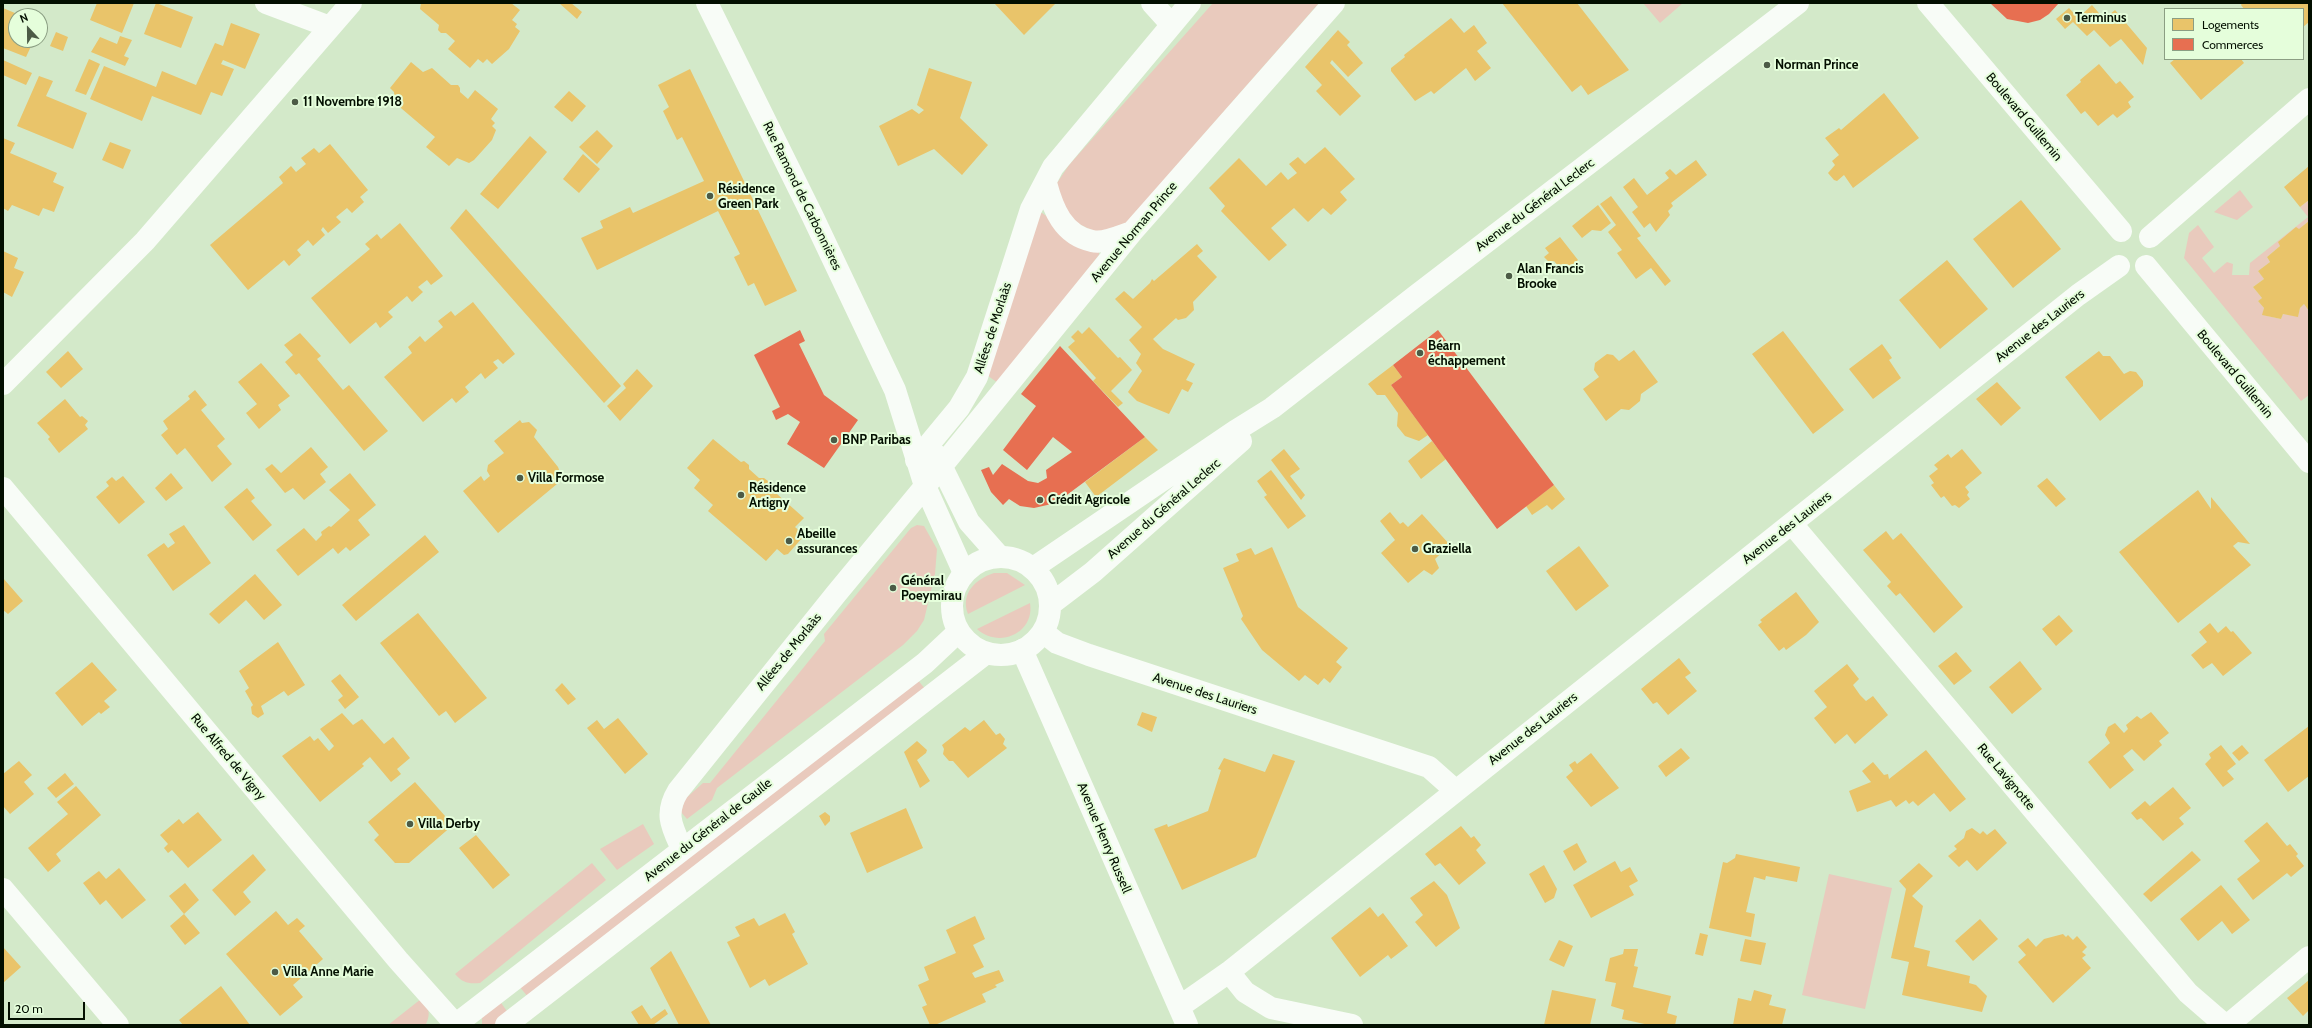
<!DOCTYPE html>
<html>
<head>
<meta charset="utf-8">
<style>
  body { margin:0 }
  #map { position:relative; width:2312px; height:1028px; overflow:hidden; background:#d3e9c9; font-family:Cabin,sans-serif }
  canvas { display:block }
  .frame { position:absolute; inset:0; border:4px solid #030f00; pointer-events:none }
  .legend { position:absolute; left:2164px; top:8px; width:140px; height:52px; box-sizing:border-box; background:#e5fedb; border:1px solid #8b9e83; margin:0; padding:5px 7px; list-style:none; font-size:12px; color:#030f00 }
  .legend li { display:flex; align-items:center; gap:8px; height:20px }
  .legend b { width:20px; border:1px solid #8b9e83 }
  .north { position:absolute; left:8px; top:8px; width:40px; height:40px; box-sizing:border-box; background:#e5fedb; border:1px solid #8b9e83; border-radius:50%; rotate:338deg; font-size:11px; font-weight:700; line-height:16px; text-align:center; color:#030f00 }
  .north::after { content:''; display:block; margin:auto; width:14px; height:18px; background:#4c5b46; clip-path:polygon(50% 0,100% 100%,50% 72%,0 100%) }
  .scale { position:absolute; left:8px; top:1002px; width:77px; height:18px; box-sizing:border-box; border:2px solid #030f00; border-top:0; padding-left:5px; font-size:12px; line-height:14px; white-space:nowrap; color:#030f00; -webkit-text-stroke:3px #e5fedb; paint-order:stroke }
</style>
</head>
<body>
<div id="map">
<canvas width="2312" height="1028"></canvas>
<div class="frame"></div>
<ul class="legend">
<li><b style="height:11px;background:#e9c46a"></b>Logements</li>
<li><b style="height:11px;background:#e76f51"></b>Commerces</li>
</ul>
<div class="north">N</div>
<div class="scale">20 m</div>
</div>
<script>
const c = document.querySelector('canvas').getContext('2d');
c.lineJoin = 'round';
function paint(path, color) { c.fillStyle = color; c.fill(path, 'evenodd'); }
function stroke(path, color, width, dash) { c.strokeStyle = color; c.lineWidth = width; c.lineCap = dash ? 'butt' : 'round'; c.setLineDash(dash || []); c.stroke(path); }
function label(font, color, halo, rows, align = 'center') {
  c.font = font + ' Cabin,sans-serif'; c.lineWidth = 4; c.setLineDash([]); c.textBaseline = 'middle'; c.strokeStyle = halo; c.fillStyle = color; for (const [text, x, y, turn = 0] of rows) {
    c.save(); c.translate(x, y); c.rotate((+turn || 0) * Math.PI / 180); c.textAlign = isNaN(turn) ? turn : align; if (halo) c.strokeText(text, 0, 0); c.fillText(text, 0, 0); c.restore();
  }
}
paint(new Path2D(`
  M1213 3H1319L1126 223 1097 233 1071 220 1055 186 1069 165Z
  M1643 3H1683L1660 23Z
  M2240 190 2253 207 2237 220 2214 212Z
  M2309 200V221L2267 257 2270 262 2258 271 2264 279 2253 287 2262 298 2258 301 2264 308 2263 315 2281 319 2283 314 2298 316 2300 308 2304 304 2309 311V395L2301 401 2184 258 2189 233 2198 225 2214 247 2202 258 2214 273 2227 262 2233 264 2232 275H2249L2250 263 2308 217 2300 207Z
  M1042 213 1099 252V255L998 383 984 373 1039 214Z
  M917 525 924 526 937 549 935 574 924 620 917 631 903 645 717 788 712 800 687 819 681 812 685 799 703 783H710L825 641 824 634 911 528Z
  M994 573H1007L1025 585 968 614C960 593 976 579 994 573Z
  M1030 603C1035 633 999 649 977 629Z
  M916 678 927 691 529 998 518 985Z
  M643 824 654 844 617 870 600 849Z
  M592 863 606 880 480 983C468 984 463 983 455 974Z
  M1829 874 1892 888 1865 1009 1802 995Z
  M421 999C429 1008 431 1013 426 1024L388 1025Z
  M499 1000 509 1014 494 1025H482V1014Z`), '#e9cabd');
paint(new Path2D(`
  M97 3H134L122 33 90 20Z
  M156 3 193 17 181 48 144 34Z
  M421 3H511L520 10 512 20 517 24 515 27 520 31 509 49 492 64 487 59 483 63 478 59 470 68 448 49 455 41 446 33H441L438 30 439 25 420 9Z
  M559 3H571L582 12 577 19Z
  M994 3H1054L1055 4 1024 35Z
  M1502 3H1577L1629 70 1588 95 1581 85 1572 92Z
  M2242 3H2309V22L2303 27V9H2244L2241 5Z
  M2092 5 2104 19 2115 10 2147 48 2143 65 2121 39 2110 47 2094 30 2087 36 2073 22 2065 29 2056 19 2069 8 2078 18Z
  M3 8 22 16H16V40H34L26 57 3 48Z
  M1451 18 1464 33 1474 25 1487 43 1477 51 1491 68 1475 81 1466 68 1434 94 1431 91 1415 101 1391 71V68L1405 57 1404 55Z
  M231 23 260 34 245 69 223 60 221 64 234 69 222 96 211 92 201 115 152 96 142 121 90 99 104 66 156 87 162 71 196 85 215 43 223 46Z
  M1338 30 1350 42 1347 45 1363 63 1348 77 1332 60 1330 63 1361 96 1340 116 1316 91 1322 85 1305 67Z
  M56 32 68 37 63 51 50 46Z
  M120 36 132 40 124 56 129 58 125 66 91 52 100 37 117 44Z
  M89 59 100 64 86 95 75 91Z
  M2175 59H2241L2244 63 2201 100 2170 63Z
  M3 60 32 73 26 85 3 75Z
  M411 62 423 72 432 68 451 85H458L460 88V92L468 99 475 90 498 109 491 119 495 123 492 126 496 130 492 140 474 160 469 163 457 158 449 166 426 147 435 137 395 103 394 92 390 88Z
  M2099 64 2116 84 2120 81 2134 97 2128 102 2131 107 2117 118 2113 114 2098 126 2085 111 2081 114 2066 95 2081 82 2080 80Z
  M929 68 972 82 960 118 988 145 962 175 934 149 898 166 879 126 912 109 919 114 924 110 917 105Z
  M690 69 797 291 765 306 754 283 748 286 734 257 740 254 718 211 597 270 581 238 603 228 600 221 630 207 633 213 704 181 682 137 677 140 663 111 669 107 658 85Z
  M39 76 53 81 46 96 87 113 73 149 17 126Z
  M569 91 586 106 572 122 554 107Z
  M1884 93 1919 138 1853 188 1844 175 1837 181 1834 180 1828 173 1835 165 1832 161 1839 155 1825 138 1839 128 1841 130Z
  M597 130 613 146 597 164 579 147Z
  M530 136 547 152 498 209 480 194Z
  M3 138 15 143 10 153 57 173 53 182 64 187 54 212 43 208 39 216 12 205 8 211 3 208Z
  M110 142 131 150 123 169 102 160Z
  M330 144 368 190 360 197 364 202 352 213 347 208 336 217 341 222 328 233 323 227 321 230 325 235 313 246 308 240 297 250 301 255 289 266 284 260 248 290 210 245 283 183 279 177 291 166 296 172 306 164 301 158 314 148 319 153Z
  M1325 147 1355 179 1340 192 1347 200 1331 215 1323 208 1308 222 1294 208 1271 228 1287 245 1269 261 1221 211 1225 206 1209 188 1239 158 1266 186 1281 172 1288 180 1297 173 1289 164 1298 157 1305 164Z
  M583 154 600 169 579 193 563 179Z
  M1696 160 1707 175 1671 203 1673 206 1668 211 1670 215 1656 232 1650 223 1644 228 1632 212 1638 207 1623 187 1634 178 1647 195 1669 178 1665 173 1670 169 1676 175Z
  M2309 166V200L2300 207 2284 187Z
  M1611 196 1641 236 1637 238 1671 281 1665 286 1651 268 1636 279 1617 253 1622 250 1608 232 1616 225 1600 204Z
  M2021 200 2061 249 2013 288 1973 239Z
  M1598 205 1611 223 1601 231 1592 230 1582 238 1572 226Z
  M466 209 621 386 604 403 450 228Z
  M2309 221V311L2304 304 2300 308 2298 317 2283 314 2281 319 2262 315 2264 308 2258 301 2262 298 2253 287 2264 279 2258 271 2270 262 2267 257 2280 246 2278 242 2296 227 2299 229Z
  M400 223 443 276 431 285 427 280 418 287 423 292 412 302 407 296 388 312 393 317 380 328 376 322 350 344 311 298 370 249 365 244 377 234 381 239Z
  M1560 237 1578 260 1563 272 1554 261 1550 263 1544 257 1549 253 1545 248Z
  M1197 244 1203 251 1197 256 1217 277 1193 302 1194 310 1186 318 1178 320 1176 318 1153 339 1163 349 1195 364 1186 380 1193 383 1188 392 1182 389 1169 414 1137 401 1128 392 1142 371 1136 363 1141 354 1129 340 1142 327 1115 299 1124 291 1133 299 1150 283 1152 279 1154 281Z
  M3 251 18 258 14 268 24 272 12 297 3 292Z
  M1947 260 1988 309 1940 349 1899 300Z
  M473 302 515 354 503 364 498 359 493 362 498 368 485 379 481 373 465 387 469 392 456 403 452 398 423 422 384 377 412 353 408 347 420 336 425 342 443 327 438 321 451 311 455 316Z
  M1089 327 1118 358 1120 357 1132 370 1111 391 1123 403 1118 407 1093 381 1096 378 1068 347 1075 341 1071 337 1078 330 1082 334Z
  M1783 331 1844 410 1813 434 1752 354Z
  M300 333 321 356 317 359 343 390 349 385 388 431 364 451 299 373 296 375 285 362 293 355 284 345Z
  M1882 344 1892 358 1889 360 1901 378 1873 399 1849 369Z
  M1634 350 1658 382 1641 394 1640 401 1629 410 1621 409 1606 421 1583 389 1599 377 1594 370 1595 363 1607 354 1613 355 1619 361Z
  M68 351 83 369 61 388 46 372Z
  M2099 351 2103 356H2110L2124 374 2130 371 2136 372 2143 381V386L2100 421 2065 377Z
  M261 363 290 396 278 405 281 410 259 429 246 413 257 404 238 382Z
  M1393 365 1402 377 1391 385 1428 435 1419 441 1405 436 1397 426 1398 413 1385 395H1377L1368 384Z
  M637 369 653 386 620 421 607 406 626 388 623 384Z
  M1997 382 2021 408 2001 426 1976 399Z
  M195 390 207 405 201 410 225 439 217 446 232 464 212 482 185 448 177 455 161 435 168 429 163 421 190 399 188 396Z
  M65 399 80 417 82 416 88 421 85 425 88 429 59 453 48 439 50 437 37 423Z
  M520 420 522 423 529 422 537 430 534 437 558 467 561 475 557 484 498 533 463 491 481 476 484 481 490 476 487 471 488 465 504 453 494 441Z
  M1145 437 1158 450 1096 497 1085 482Z
  M713 439 741 462 744 461 749 465V469L759 478H764L768 481V486L804 518 795 527 802 533V538L788 554 784 555 777 549 766 561 708 511 713 505 694 488 700 480 687 468Z
  M1432 441 1446 459 1421 479 1408 461Z
  M311 447 328 467 320 474 326 482 304 500 293 488 285 493 265 469 272 464 281 473Z
  M1284 449 1300 469 1290 476 1305 495 1301 500 1271 460Z
  M1962 449 1982 473 1965 487 1969 492 1967 495 1970 499 1959 508 1955 505 1952 506 1944 496 1941 498 1931 485 1934 483 1929 476 1938 469 1934 465 1948 454 1951 458Z
  M1271 470 1306 516 1288 529 1264 497 1267 495 1257 481Z
  M171 473 183 488 166 501 155 488Z
  M350 473 376 505 358 520 370 535 350 551 346 547 338 554 333 548 298 576 276 550 304 528 316 541 322 535 321 532 329 526 331 527 350 510 329 490Z
  M123 476 145 502 119 524 96 497 109 486 106 482 112 477 116 481Z
  M2047 478 2066 499 2056 507 2037 486Z
  M1554 485 1565 499 1552 510 1547 505 1532 515 1526 506Z
  M247 488 255 498 251 501 272 525 253 541 224 507Z
  M2198 490 2211 509V497L2250 544 2238 542 2233 546 2251 565 2178 623 2119 552Z
  M1390 512 1400 524 1403 522 1408 527 1422 514 1450 545 1435 559 1439 568 1432 575 1424 570 1408 583 1381 553 1395 540 1380 521Z
  M184 525 211 563 173 591 147 555 164 543 168 548 175 543 169 534Z
  M1886 531 1893 540 1901 533 1963 607 1934 633 1900 593 1896 596 1887 586 1891 582 1863 550Z
  M425 535 439 552 356 621 342 605Z
  M1579 546 1609 586 1576 611 1546 571Z
  M1272 547 1298 607 1348 648 1336 662 1342 667 1330 683 1324 678 1318 685 1305 675 1299 681 1262 650 1241 619 1243 616 1223 568 1239 561 1236 554 1251 548 1255 555Z
  M255 574 282 605 264 620 246 600 219 624 209 614Z
  M3 578 23 601 8 614 3 610Z
  M1796 592 1819 622 1806 635 1786 650 1784 647 1779 651 1758 625 1762 622 1760 620Z
  M418 613 487 698 455 723 446 711 439 716 380 643Z
  M2059 615 2073 631 2056 646 2042 629Z
  M2210 623 2218 633 2226 626 2231 632 2233 631 2252 653 2223 676 2212 663 2203 669 2191 655 2207 642 2199 632Z
  M278 642 305 685 288 696 284 691 261 706 264 714 258 718 252 714 251 707 253 705 245 691 249 688 239 671Z
  M1956 652 1972 671 1954 685 1938 666Z
  M1679 658 1691 673 1685 677 1697 691 1668 715 1657 702 1653 704 1641 689Z
  M2020 661 2042 689 2012 714 1989 687Z
  M92 662 117 690 104 701 110 707 101 714 99 712 82 726 55 693Z
  M1847 664 1859 679 1853 685 1860 695 1866 701 1873 696 1888 715 1855 744 1847 734 1835 744 1814 718 1827 707 1814 691Z
  M340 674 359 697 345 709 338 700 343 696 331 681Z
  M562 683 576 699 568 705 555 690Z
  M1142 712 1157 717 1152 732 1137 725Z
  M2151 712 2169 733 2159 741 2162 745 2144 761 2132 749 2123 756 2134 770 2110 789 2088 762 2110 743 2105 735 2108 727 2115 723 2124 733 2128 729 2126 725 2137 716 2141 719Z
  M342 713 353 725 362 719 384 744 393 737 410 758 397 769 401 774 391 782 370 757 362 764 364 766 320 802 282 756 310 736 314 741 318 738 329 751 334 746 320 729Z
  M618 718 648 754 625 774 587 728 597 720 604 729Z
  M984 720 996 735 1000 733 1005 739 1003 744 1007 748 968 778 953 761H949L943 754 944 749 942 745 965 727 970 731Z
  M2309 726V776L2288 792 2264 760Z
  M917 741 927 750 926 753 917 760 930 781 920 788 904 752Z
  M2221 745 2236 764 2227 771 2234 779 2223 787 2205 764 2211 758 2209 754Z
  M2242 745 2249 753 2239 761 2232 753Z
  M1681 748 1690 758 1666 777 1658 766Z
  M1926 750 1966 799 1950 812 1934 793 1918 806 1913 801 1909 804 1906 800 1896 807 1891 800 1857 812 1849 791 1871 782 1862 771 1873 762 1884 775 1888 774 1889 779Z
  M1591 753 1619 788 1591 807 1566 777 1573 771 1569 765 1575 761 1577 764Z
  M1273 754 1295 761 1256 857 1182 890 1154 829 1167 824 1168 827 1208 811 1221 770 1218 769 1224 758 1265 772Z
  M19 761 32 775 24 782 34 794 10 814 3 806V774Z
  M65 773 74 784 56 798 47 788Z
  M415 782 453 825 409 863H395L374 840 379 835 368 822Z
  M76 786 101 815 56 854 61 861 48 872 28 848 68 814 57 802Z
  M2173 787 2191 808 2179 818 2184 824 2163 841 2141 818 2137 820 2131 813 2145 801 2150 806Z
  M906 808 923 848 867 873 850 833Z
  M198 812 222 840 188 868 172 850 168 853 164 848 168 844 160 835 179 819 183 824Z
  M825 812 830 816V821L825 826 819 816Z
  M2267 822 2287 846 2290 844 2298 854 2296 856 2304 866 2291 877 2287 873 2253 900 2237 879 2260 861 2244 841Z
  M1461 826 1471 838 1474 836 1481 845 1476 850 1486 863 1459 885 1440 863 1435 866 1425 854Z
  M1972 828 1980 834 1983 831 1987 835 1995 829 2007 843 1977 871 1967 860 1959 867 1948 856 1957 849 1954 846 1964 838 1966 831Z
  M476 835 510 875 493 889 459 848Z
  M1577 843 1587 862 1574 871 1563 851Z
  M2192 851 2201 860 2151 902 2143 894Z
  M253 854 266 870 243 892 251 902 235 916 212 890Z
  M1736 854 1800 867 1797 882 1766 876 1765 880 1754 877 1746 912 1755 914 1751 937 1709 928 1723 862 1727 863 1735 858Z
  M1615 861 1621 872 1630 867 1638 881 1629 886 1634 895 1591 918 1573 885Z
  M1919 863 1933 876 1912 896 1923 906 1914 947 1930 951 1927 966 1970 976 1969 983 1976 985 1987 996 1982 1012 1902 995 1909 962 1891 958 1906 889 1899 881Z
  M1544 865 1557 889 1554 898 1545 903 1529 874Z
  M119 868 146 900 122 919 106 900 100 905 83 883 99 871 106 879Z
  M1434 881 1447 895 1460 928 1436 947 1415 922 1423 915 1410 898Z
  M185 883 199 900 184 914 169 896Z
  M2221 885 2250 920 2232 934 2222 921 2198 941 2180 919Z
  M1370 907 1378 917 1383 913 1408 946 1391 959 1388 955 1360 977 1331 938Z
  M276 911 288 925 297 918 305 926 299 931 323 959 293 985 303 997 280 1016 226 954Z
  M785 913 795 932 792 934 808 964 769 986 765 979 750 988 727 942 740 936 735 927 754 918 759 926Z
  M184 914 200 933 185 945 170 926Z
  M975 916 985 939 973 945 984 967 972 973 975 978 999 970 1004 981 995 985 997 987 982 994 986 1002 935 1025H930L922 1007 927 1005 918 985 929 980 924 967 956 953 946 930Z
  M1980 919 1998 939 1973 961 1955 941Z
  M1700 933 1708 935 1703 956 1695 954Z
  M2063 934 2066 937 2068 935 2073 940 2077 936 2087 947 2082 952 2086 955 2082 958 2091 968 2053 1003 2018 962 2026 955 2018 946 2028 938 2036 947 2044 939Z
  M1745 939 1766 943 1761 965 1740 961Z
  M1559 940 1573 946 1564 967 1549 960Z
  M3 947 21 967 3 983Z
  M1624 949H1638L1634 966 1638 967 1633 987 1671 996 1667 1013 1677 1016 1675 1025H1649L1622 1019 1624 1010 1611 1006 1616 983 1605 981 1610 958 1623 954Z
  M671 951 696 997 711 1025H679L650 968Z
  M2309 980V1010L2303 1016 2287 998Z
  M221 986 250 1025H183L179 1020Z
  M1552 990 1596 999 1590 1025H1544Z
  M1754 990 1772 995 1769 1005 1786 1009 1782 1025H1733L1738 998 1751 1001Z
  M642 1005 651 1019 665 1009 668 1014 653 1025H639L631 1012Z`), '#e9c46a');
paint(new Path2D(`
  M1990 3H2059L2049 14 2040 20 2028 23 2007 19Z
  M800 330 805 341 799 344 824 395 858 420 824 468 787 444 800 422 788 414 776 420 772 411 780 407 754 355Z
  M1438 330 1554 485 1497 529 1391 385 1402 377 1393 365Z
  M1060 346 1145 437 1056 503 1034 508 1020 506 1009 499 1003 505 991 492 981 470 989 467 993 475 1002 464 1028 481 1038 483 1047 478 1046 470 1072 452 1053 437 1027 470 1003 450 1036 406 1021 394Z`), '#e76f51');
stroke(new Path2D(`
  M266 3 330 27
  M707 3 812 215 895 390 925 486 964 573
  M1152 3 1171 24
  M1928 3 2121 231
  M1046 183C1053 209 1063 235 1092 241 1104 244 1120 236 1132 232
  M2150 237 2309 99
  M2146 266 2309 462
  M3 384 145 241 351 3
  M936 455 969 522 1000 557
  M916 460 959 408 977 377 1031 209 1053 167 1190 3
  M3 488 398 960 456 1025
  M1792 524 2188 993 2225 1025
  M1043 632 1057 643 1089 655 1429 767 1456 791
  M1022 650 1187 1025
  M682 849C672 827 664 814 678 791L836 594 941 467 1132 232 1334 3
  M3 889 118 1025
  M1229 972 1245 992 1271 1008 1352 1025
  M1179 1007 1229 972 2078 295 2119 266
  M2228 1025 2309 957`), '#f8fcf7', 22);
stroke(new Path2D(`
  M952 606a49 49 0 1 1 98 0a49 49 0 1 1-98 0Z
  M1033 568 1235 431 1272 408 1417 295 1798 3
  M1051 604 1093 572 1241 441
  M455 1025 925 663 958 632
  M506 1025 985 654`), '#f8fcf7', 22);
for (const [x, y, r, color] of [
  [2067,18,4,"#4c5b46"],
  [1767,65,4,"#4c5b46"],
  [295,102,4,"#4c5b46"],
  [710,196,4,"#4c5b46"],
  [1509,276,4,"#4c5b46"],
  [1420,353,4,"#4c5b46"],
  [834,440,4,"#4c5b46"],
  [520,478,4,"#4c5b46"],
  [741,495,4,"#4c5b46"],
  [1040,500,4,"#4c5b46"],
  [789,541,4,"#4c5b46"],
  [1415,549,4,"#4c5b46"],
  [893,588,4,"#4c5b46"],
  [410,824,4,"#4c5b46"],
  [275,972,4,"#4c5b46"]
]) { const dot = new Path2D(); dot.arc(x, y, r, 0, 2 * Math.PI); c.fillStyle = color; c.fill(dot); stroke(dot, '#e5fedb', 1.5); }
label('bold 13px', '#030f00', '#e5fedb', [
  ["Terminus",2075,18],
  ["Norman Prince",1775,65],
  ["11 Novembre 1918",303,102],
  ["Résidence",718,189],
  ["Green Park",718,204],
  ["Alan Francis",1517,269],
  ["Brooke",1517,284],
  ["Béarn",1428,346],
  ["échappement",1428,361],
  ["BNP Paribas",842,440],
  ["Villa Formose",528,478],
  ["Résidence",749,488],
  ["Artigny",749,503],
  ["Crédit Agricole",1048,500],
  ["Abeille",797,534],
  ["assurances",797,549],
  ["Graziella",1423,549],
  ["Général",901,581],
  ["Poeymirau",901,596],
  ["Villa Derby",418,824],
  ["Villa Anne Marie",283,972]
], 'left');
label('13px', '#030f00', '#e5fedb', [
  ["Boulevard Guillemin",2024,117,50],
  ["Rue Ramond de Carbonnières",802,196,64],
  ["Avenue du Général Leclerc",1535,205,-37],
  ["Avenue Norman Prince",1134,232,-50],
  ["Avenue des Lauriers",2040,326,-38],
  ["Allées de Morlaàs",993,328,-72],
  ["Boulevard Guillemin",2235,374,50],
  ["Avenue du Général Leclerc",1164,509,-41],
  ["Avenue des Lauriers",1787,528,-38],
  ["Allées de Morlaàs",789,652,-51],
  ["Avenue des Lauriers",1205,694,18],
  ["Avenue des Lauriers",1533,729,-38],
  ["Rue Alfred de Vigny",228,757,50],
  ["Rue Lavignotte",2006,777,50],
  ["Avenue du Général de Gaulle",708,830,-38],
  ["Avenue Henry Russell",1104,838,67]
]);
</script>
</body>
</html>
